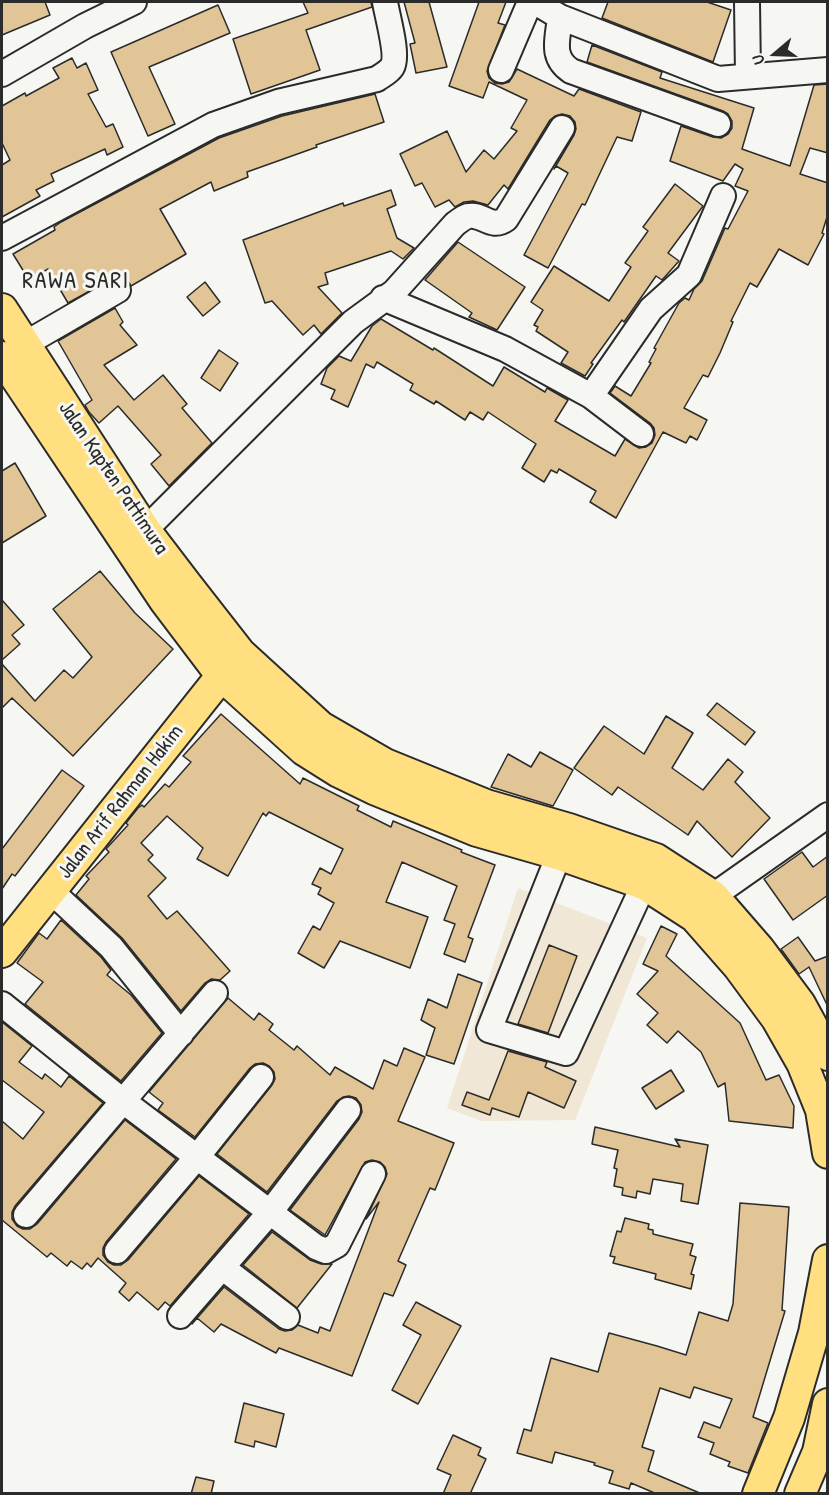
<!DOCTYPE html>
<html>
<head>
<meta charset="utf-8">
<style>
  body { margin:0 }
  #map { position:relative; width:829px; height:1495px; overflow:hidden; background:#f6f6f2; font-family:"Patrick Hand",sans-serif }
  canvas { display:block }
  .frame { position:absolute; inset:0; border:3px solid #2b2b2b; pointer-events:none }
  .north { position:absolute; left:745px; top:24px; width:60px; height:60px; -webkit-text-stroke:4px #f6f6f2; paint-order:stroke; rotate:251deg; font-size:16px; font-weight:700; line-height:24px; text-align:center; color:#2b2b2b }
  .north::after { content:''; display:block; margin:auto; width:21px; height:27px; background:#2b2b2b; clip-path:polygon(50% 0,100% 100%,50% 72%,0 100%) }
</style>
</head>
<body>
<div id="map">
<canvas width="829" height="1495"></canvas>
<div class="frame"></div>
<div class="north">U</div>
</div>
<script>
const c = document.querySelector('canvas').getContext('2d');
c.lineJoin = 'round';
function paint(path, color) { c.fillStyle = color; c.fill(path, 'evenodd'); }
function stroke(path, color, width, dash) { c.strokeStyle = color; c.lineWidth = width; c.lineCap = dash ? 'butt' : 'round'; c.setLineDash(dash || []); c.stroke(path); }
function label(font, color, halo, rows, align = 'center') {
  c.font = font + ' "Patrick Hand",sans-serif'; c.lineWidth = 6; c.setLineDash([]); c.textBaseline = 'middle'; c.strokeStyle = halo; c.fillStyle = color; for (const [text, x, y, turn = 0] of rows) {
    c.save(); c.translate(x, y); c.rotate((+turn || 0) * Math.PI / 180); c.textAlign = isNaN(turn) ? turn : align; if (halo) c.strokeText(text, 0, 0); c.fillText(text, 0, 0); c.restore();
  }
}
paint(new Path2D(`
  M518 888 647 938 575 1120 482 1121 447 1108Z`), '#f0e7d6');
const building = new Path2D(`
  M2 2H45L50 15 2 35Z
  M303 2H371L372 7 306 30 320 70 251 94 233 39 308 13Z
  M404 2H429L447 67 416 73 410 44 415 43Z
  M479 2H506L498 23 505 25 487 71 489 78 495 83 502 84 509 82 517 69 574 96 579 89 641 112 632 141 617 137 585 205 582 204 548 268 524 255 568 173 556 166 554 169 574 135 576 129 575 122 570 116 562 114 555 116 550 120 508 189 504 185 488 205 473 201 464 202 455 207 449 200 435 207 422 183 415 186 400 154 447 131 466 172 484 150 494 159 517 131 511 128 527 100 489 82 483 98 449 86Z
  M608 2H707L731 10 713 62 602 18Z
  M218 5 230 33 149 67 175 124 148 136 111 52Z
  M592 45 662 72 660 78 754 108 742 149 790 166 814 85 828 84V153L810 148 800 174 828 183V214L822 233 824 234 808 265 779 249 757 287 750 283 731 321 733 322 720 353 708 377 703 375 684 408 707 420 697 440 690 436 686 443 663 432 616 518 590 502 596 491 559 469 557 473 551 470 544 482 522 468 536 444 488 412 483 420 470 412 465 420 436 401 434 404 410 390 413 384 377 362 374 368 366 364 348 407 331 399 335 390 321 384 327 368 339 356 351 361 372 326 381 319 433 350 434 348 493 386 504 367 545 392 547 388 568 400 555 421 615 456 625 439 639 448 646 447 652 443 655 435 654 428 650 423 610 393 615 386 631 396 651 363 649 362 656 349 654 348 679 303 685 298 689 300 694 289 702 281 725 228 728 229 748 191 735 186 743 169 735 164 723 181 670 161 681 126 713 137 721 138 728 134 732 128V121L728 114 723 111 587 62Z
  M72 58 77 68 86 63 98 90 88 94 106 127 113 124 123 147 107 155 105 149 51 174 54 181 36 190 40 196 2 217V165L10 160 2 143V106L25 93 26 96 59 78 53 68Z
  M375 94 384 122 316 145 317 147 247 172 248 177 214 191 211 182 160 209 186 254 131 286 126 278 117 276 68 303 48 269 29 280 13 254 55 230 54 227 61 222 219 138 282 116Z
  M675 184 703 206 668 253 679 261 662 280 656 276 624 322 622 320 591 363 593 364 585 376 561 363 568 352 536 331 538 327 534 325 543 310 531 302 554 266 609 301 631 267 625 263 648 231 643 227Z
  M391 190 396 205 387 209 397 238 414 248 403 259 391 251 325 273 328 284 318 287 342 313 321 334 314 325 303 335 272 301 265 303 243 240 343 203 344 206Z
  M458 242 525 287 497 330 469 317 472 313 425 280Z
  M205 282 220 302 203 316 187 297Z
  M115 308 123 322 120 325 137 345 104 365 134 400 163 375 187 404 182 408 212 443 169 486 151 464 161 455 118 406 99 423 89 412 85 405 92 400 58 341Z
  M219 350 238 363 220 391 201 378Z
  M15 463 46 516 2 543V471Z
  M100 571 135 613 173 649 73 756 12 698 2 708V664L35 701 64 670 73 678 92 657 53 609Z
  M2 600 24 625 12 635 20 644 2 660Z
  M717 703 755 732 745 745 707 715Z
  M221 714 300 784 303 778 359 806 357 810 391 827 393 821 462 850 461 852 495 865 468 937 473 939 465 962 444 954 455 924 444 920 457 886 402 862 386 902 428 917 410 968 340 941 324 968 298 953 313 926 320 930 334 903 318 894 321 888 312 884 320 868 331 874 343 849 269 812 266 816 263 813 228 876 197 859 203 848 167 816 141 843 153 855 148 860 166 878 148 896 167 919 177 911 230 971 220 980 211 979 205 983 181 1011 122 938 76 895 89 879 86 876 109 852 106 849 128 825 126 823 138 808 142 805 144 807 165 784 169 787 191 762 183 756Z
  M666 716 693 733 672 768 703 790 728 759 743 772 735 782 770 818 732 857 697 821 688 835 618 787 612 795 574 768 604 726 644 754Z
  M540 752 573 770 553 806 491 787 508 754 531 767Z
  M62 770 84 786 15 876 12 874 2 889V849Z
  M802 852 813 867 828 856V895L793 920 764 879Z
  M61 920 101 957 111 970 107 975 131 995 162 1033 121 1081 25 1004 43 982 17 963 39 933 47 939Z
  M661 926 677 934 666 956 740 1023 766 1080 779 1075 794 1106 793 1128 729 1121 725 1083 718 1087 701 1052 678 1031 667 1043 647 1025 658 1013 637 994 658 971 643 964Z
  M798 937 815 961 828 956V1007L809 967 799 974 781 949Z
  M549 945 577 956 548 1033 518 1024Z
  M458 974 482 983 454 1064 426 1055 435 1028 421 1020 428 999 447 1008Z
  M228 998 254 1020 259 1013 273 1024 269 1030 294 1050 297 1046 330 1075 335 1067 373 1089 384 1060 397 1066 404 1048 425 1057 398 1121 454 1143 435 1190 430 1188 398 1261 406 1265 393 1296 384 1293 352 1376 279 1348 276 1353 221 1324 214 1332 197 1318 192 1324 224 1287 279 1329 285 1331 292 1330 298 1325 318 1333 320 1327 330 1331 379 1202 366 1219 387 1174 385 1167 380 1162 372 1160 365 1162 325 1235 290 1210 359 1119 362 1112 361 1105 356 1098 349 1096 343 1097 337 1101 267 1192 217 1154 272 1085 275 1079 274 1072 269 1066 263 1063 255 1064 250 1068 195 1137 158 1110 163 1103 149 1092Z
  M2 1022 32 1046 19 1062 42 1079 45 1074 61 1087 69 1076 103 1103 15 1206 12 1212V1219L17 1226 23 1229H30L37 1224 125 1120 176 1159 106 1242 103 1248V1255L108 1262 114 1265H121L128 1260 199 1176 249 1214 170 1306 165 1302 158 1310 137 1292 129 1301 119 1292 126 1283 98 1258 91 1267 87 1263 82 1269 71 1261 67 1266 51 1253 47 1257 2 1220V1121L23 1139 44 1112 2 1080Z
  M508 1051 547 1062 545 1067 576 1081 564 1108 528 1092 519 1117 492 1108 490 1115 462 1105 467 1092 489 1100Z
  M671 1070 684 1091 656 1109 642 1088Z
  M595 1127 680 1147 675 1139 708 1145 698 1204 681 1201 683 1184 653 1179 650 1194 637 1191 636 1198 622 1195 623 1188 614 1186 617 1169 614 1168 618 1150 592 1144Z
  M740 1203 789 1207 782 1310 785 1311 753 1417 768 1423 748 1473 728 1466 730 1462 710 1454 714 1443 698 1437 704 1422 720 1428 732 1399 694 1387 690 1398 660 1388 642 1447 654 1451 648 1471 702 1494H657L631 1483 629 1489 609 1483 613 1471 594 1465 595 1463 555 1452 552 1463 517 1453 524 1429 531 1431 551 1358 598 1372 609 1333 657 1346 686 1355 699 1312 728 1321 733 1304Z
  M625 1218 649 1224 648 1229 653 1230V1234L693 1244 690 1255 696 1257 691 1274 694 1275 691 1289 655 1279 656 1274 613 1263 615 1257 610 1256 617 1231 621 1232Z
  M272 1232 310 1260 321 1264H332L297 1308 243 1265Z
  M416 1302 461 1326 418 1404 392 1390 421 1335 403 1325Z
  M244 1403 284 1414 276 1447 255 1441 254 1447 235 1442Z
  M453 1435 481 1448 478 1455 486 1459 470 1494H443L451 1475 437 1469Z
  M196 1477 214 1481 211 1494H191Z`);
paint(building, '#e1c596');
stroke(building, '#2b2b2b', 1.5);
const minor = new Path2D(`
  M535 2 560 17 718 79 828 70
  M747 2 748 76
  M560 17C558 39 550 57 571 71L718 124
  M501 70 530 2
  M2 74 85 26 134 2
  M2 238 213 125 278 102 377 79C381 76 389 72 392 67 399 56 387 15 385 2
  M383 298 505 349 591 396 641 434
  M25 344 118 290
  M591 396 651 309 689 275 723 196
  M145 530 353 322 394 292 455 224C459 221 464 217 468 216 483 213 491 230 506 219L562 128
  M566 837 489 1030 566 1053 651 869
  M51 891 111 947 181 1034
  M713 896 828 815
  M2 1004 123 1101 316 1247 326 1251 337 1245 373 1174
  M26 1215 215 993
  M117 1251 197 1157 261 1077
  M223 1268 287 1317
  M180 1316 271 1211 348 1110`);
const major = new Path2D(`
  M2 309 145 530 187 585 240 653 321 727 385 764 486 805 569 829 656 859 713 896 759 949 800 1004 828 1055
  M2 357 165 601 221 675 304 750 339 772 374 789 477 831 561 855 644 884 695 917 738 966 777 1019 802 1063 821 1110 828 1153
  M2 952 234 660
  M758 1494 789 1418 814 1333 828 1260
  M800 1494 818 1452 828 1404`);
stroke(minor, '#2b2b2b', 28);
stroke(major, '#2b2b2b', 34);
stroke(minor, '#f6f6f2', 24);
stroke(major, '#ffdf80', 30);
label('21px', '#2b2b2b', '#f6f6f2', [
  ["Jalan Kapten Pattimura",113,478,56],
  ["Jalan Arif Rahman Hakim",121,802,-52]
]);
c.letterSpacing = '1.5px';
label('24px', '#2b2b2b', '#f6f6f2', [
  ["RAWA SARI",76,282]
]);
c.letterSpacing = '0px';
</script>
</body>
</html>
